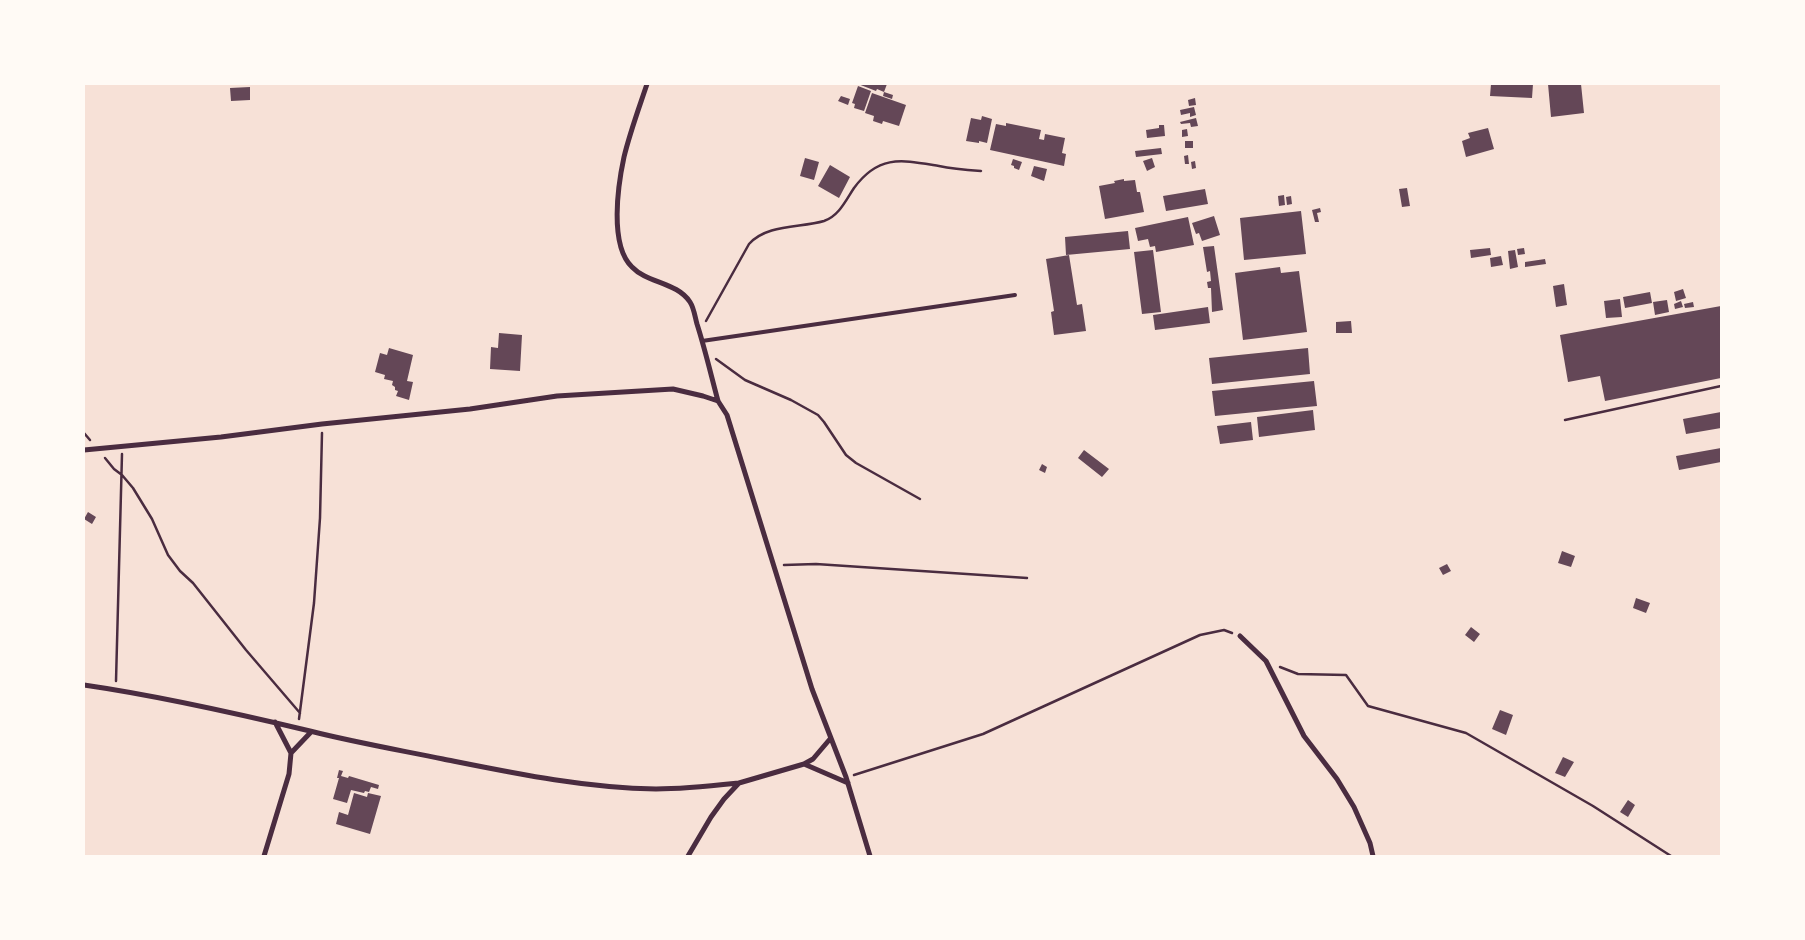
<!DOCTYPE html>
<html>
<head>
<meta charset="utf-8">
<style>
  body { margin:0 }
  #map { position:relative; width:1805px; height:940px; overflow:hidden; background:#f7e1d7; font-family:Signika,sans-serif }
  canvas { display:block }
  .frame { position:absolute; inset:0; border:85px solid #fffaf5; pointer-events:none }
</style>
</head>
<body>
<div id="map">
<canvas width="1805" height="940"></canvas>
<div class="frame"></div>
</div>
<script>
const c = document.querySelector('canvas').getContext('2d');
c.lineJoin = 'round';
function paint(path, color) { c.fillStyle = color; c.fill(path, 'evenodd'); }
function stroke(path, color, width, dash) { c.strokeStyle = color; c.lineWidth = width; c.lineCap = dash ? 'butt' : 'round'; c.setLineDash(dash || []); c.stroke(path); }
paint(new Path2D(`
  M858 84H887L884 92 877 89 876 91Z
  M1491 84H1533L1532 98 1490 96Z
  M1548 84H1581L1584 113 1551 117Z
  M858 86 871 91 864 111 854 108 855 104 852 103Z
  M250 87V100L231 101 230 88Z
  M884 92 893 95 892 99 883 96Z
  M872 93 906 105 899 126 883 121 882 124 873 121 874 116 865 113Z
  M841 96 850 99 848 105 838 101Z
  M1195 98 1196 105 1189 106 1188 100Z
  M1194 107 1196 115 1190 117V113L1181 115 1180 110Z
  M982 116 992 119 987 143 979 141V143L966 141 971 118 981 120Z
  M1196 118 1198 126 1191 127 1190 123 1181 124 1180 122Z
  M1006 123 1041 130 1039 139 1044 140 1045 134 1065 138 1062 153 1066 154 1064 166 990 150 996 124 1006 126Z
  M1159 125H1164L1165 136 1147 138 1146 130 1159 128Z
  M1488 128 1494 149 1466 157 1462 141 1470 138 1468 133Z
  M1187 129 1188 136 1182 137V130Z
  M1185 141H1193V148H1185Z
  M1161 148 1162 154 1136 157 1135 151Z
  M1188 155 1189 164H1185L1184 156Z
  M805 158 819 162 814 180 800 176Z
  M1152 158 1155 167 1147 171 1143 161Z
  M1013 159 1022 162 1019 170 1014 168V166L1011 165Z
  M1195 161 1196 168 1192 169 1191 162Z
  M830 165 850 177 839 198 818 186Z
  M1034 166 1047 169 1044 181 1031 176Z
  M1124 179V181L1135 180 1137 192H1140L1144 212 1105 219 1099 186 1115 183 1114 181Z
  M1407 188 1410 206 1402 207 1399 189Z
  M1205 189 1208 204 1166 211 1163 196Z
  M1284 195 1285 205 1279 206 1278 196Z
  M1291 196 1292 204 1287 205 1286 197Z
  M1320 208 1321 212 1317 213 1319 222H1315L1312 210Z
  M1301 211 1306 254 1244 260 1240 218Z
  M1214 216 1220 235 1202 241 1199 233 1196 234 1192 223Z
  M1188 217 1194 245 1156 252 1155 246 1150 247 1148 239 1138 241 1135 228Z
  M1128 231 1130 249 1066 255 1065 237Z
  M1214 246 1223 310 1212 312 1211 288H1208L1207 282 1211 281 1210 271 1207 272 1203 247Z
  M1490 248 1491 255 1471 258 1470 250Z
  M1524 248 1525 254 1518 255 1517 249Z
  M1153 250 1161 312 1142 314 1134 252Z
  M1515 250 1518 267 1510 269 1508 251Z
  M1069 255 1077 305 1082 304 1086 331 1054 335 1051 312 1054 311 1046 259Z
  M1501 256 1503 265 1491 267 1490 258Z
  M1545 259 1546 264 1525 267V262Z
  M1280 267 1281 273 1299 271 1307 332 1243 340 1235 273Z
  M1564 284 1567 305 1556 307 1553 286Z
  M1683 289 1686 298 1676 301 1674 292Z
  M1650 292 1652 303 1625 308 1623 297Z
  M1620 299 1622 317 1606 318 1604 301Z
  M1667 300 1669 312 1655 315 1653 302Z
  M1681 301 1683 307 1675 309 1674 304Z
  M1693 302 1694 307 1685 308 1684 304Z
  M1721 306V378L1605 401 1600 376 1568 382 1560 335Z
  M1208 307 1210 323 1155 330 1153 315Z
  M1351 321 1352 333H1336V322Z
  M499 333 522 335 520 371 490 369 491 347 498 348Z
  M389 348 413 355 407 381 413 382 409 400 396 396 398 391 395 390V387L392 385 393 381 384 379 385 375 375 372 380 353 387 355Z
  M1308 348 1310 374 1212 384 1209 358Z
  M1314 381 1317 406 1215 416 1212 391Z
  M1313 410 1315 430 1259 437 1257 417Z
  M1721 412V428L1686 434 1683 419Z
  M1251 422 1253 440 1220 444 1217 426Z
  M1721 448V462L1679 470 1676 456Z
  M1084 450 1109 469 1102 477 1078 458Z
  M1042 464 1047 467 1045 473 1039 470Z
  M88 512 96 517 92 524 84 519Z
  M1562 551 1575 556 1571 567 1558 563Z
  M1447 564 1451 571 1443 575 1439 568Z
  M1636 598 1650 603 1646 613 1633 608Z
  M1471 627 1480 634 1474 642 1465 635Z
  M1500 710 1513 715 1506 735 1492 729Z
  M1563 757 1574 762 1565 777 1555 773Z
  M339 770 343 771 341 776 348 778 349 776 379 785 378 789 371 787 369 792 365 791 364 793 351 790 347 803 333 799 339 778H337Z
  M354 793 367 797 368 793 381 796 370 834 336 824 339 812 348 815Z
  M1628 800 1635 805 1628 817 1620 812Z`), '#644757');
stroke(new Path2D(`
  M706 321 749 244C767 224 800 228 824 221 839 216 846 200 854 188 879 154 902 160 939 166 953 169 967 170 981 171
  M716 359 745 380 791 400 818 415 824 422 846 455 856 463 920 499
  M1565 420 1721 386
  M84 433 90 440
  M105 458 114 469 122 475 133 488 152 519 168 555 180 571 193 583 246 650 300 713
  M784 565 816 564 1027 578
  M1280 667 1298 674 1346 675 1368 706 1466 733 1593 806 1671 856
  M116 681 122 454
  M299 719 314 603 320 518 322 433
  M854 775 983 734 1200 635 1224 630 1232 633`), '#4a2c40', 2.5);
stroke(new Path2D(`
  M702 341 1015 295`), '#4a2c40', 4);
stroke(new Path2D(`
  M647 84C639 108 630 132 624 157 618 185 609 245 632 267 647 283 677 282 690 302 694 308 695 317 697 324 705 349 711 375 718 401
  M84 450 221 437 322 424 470 409 557 396 673 389 703 396 718 401 727 415 812 689 846 777 870 856
  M1240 636 1266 661 1304 736 1337 779 1354 807 1370 843 1373 856
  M84 685C160 696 235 713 310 731 353 742 399 750 443 759 513 773 584 788 656 789 684 789 711 786 739 783
  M291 753 311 732
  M804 764 848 783
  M264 856 289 774 291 753 275 722
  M688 856 711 817 724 799 739 783 804 764 813 759 830 739`), '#4a2c40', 5);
</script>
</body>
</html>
